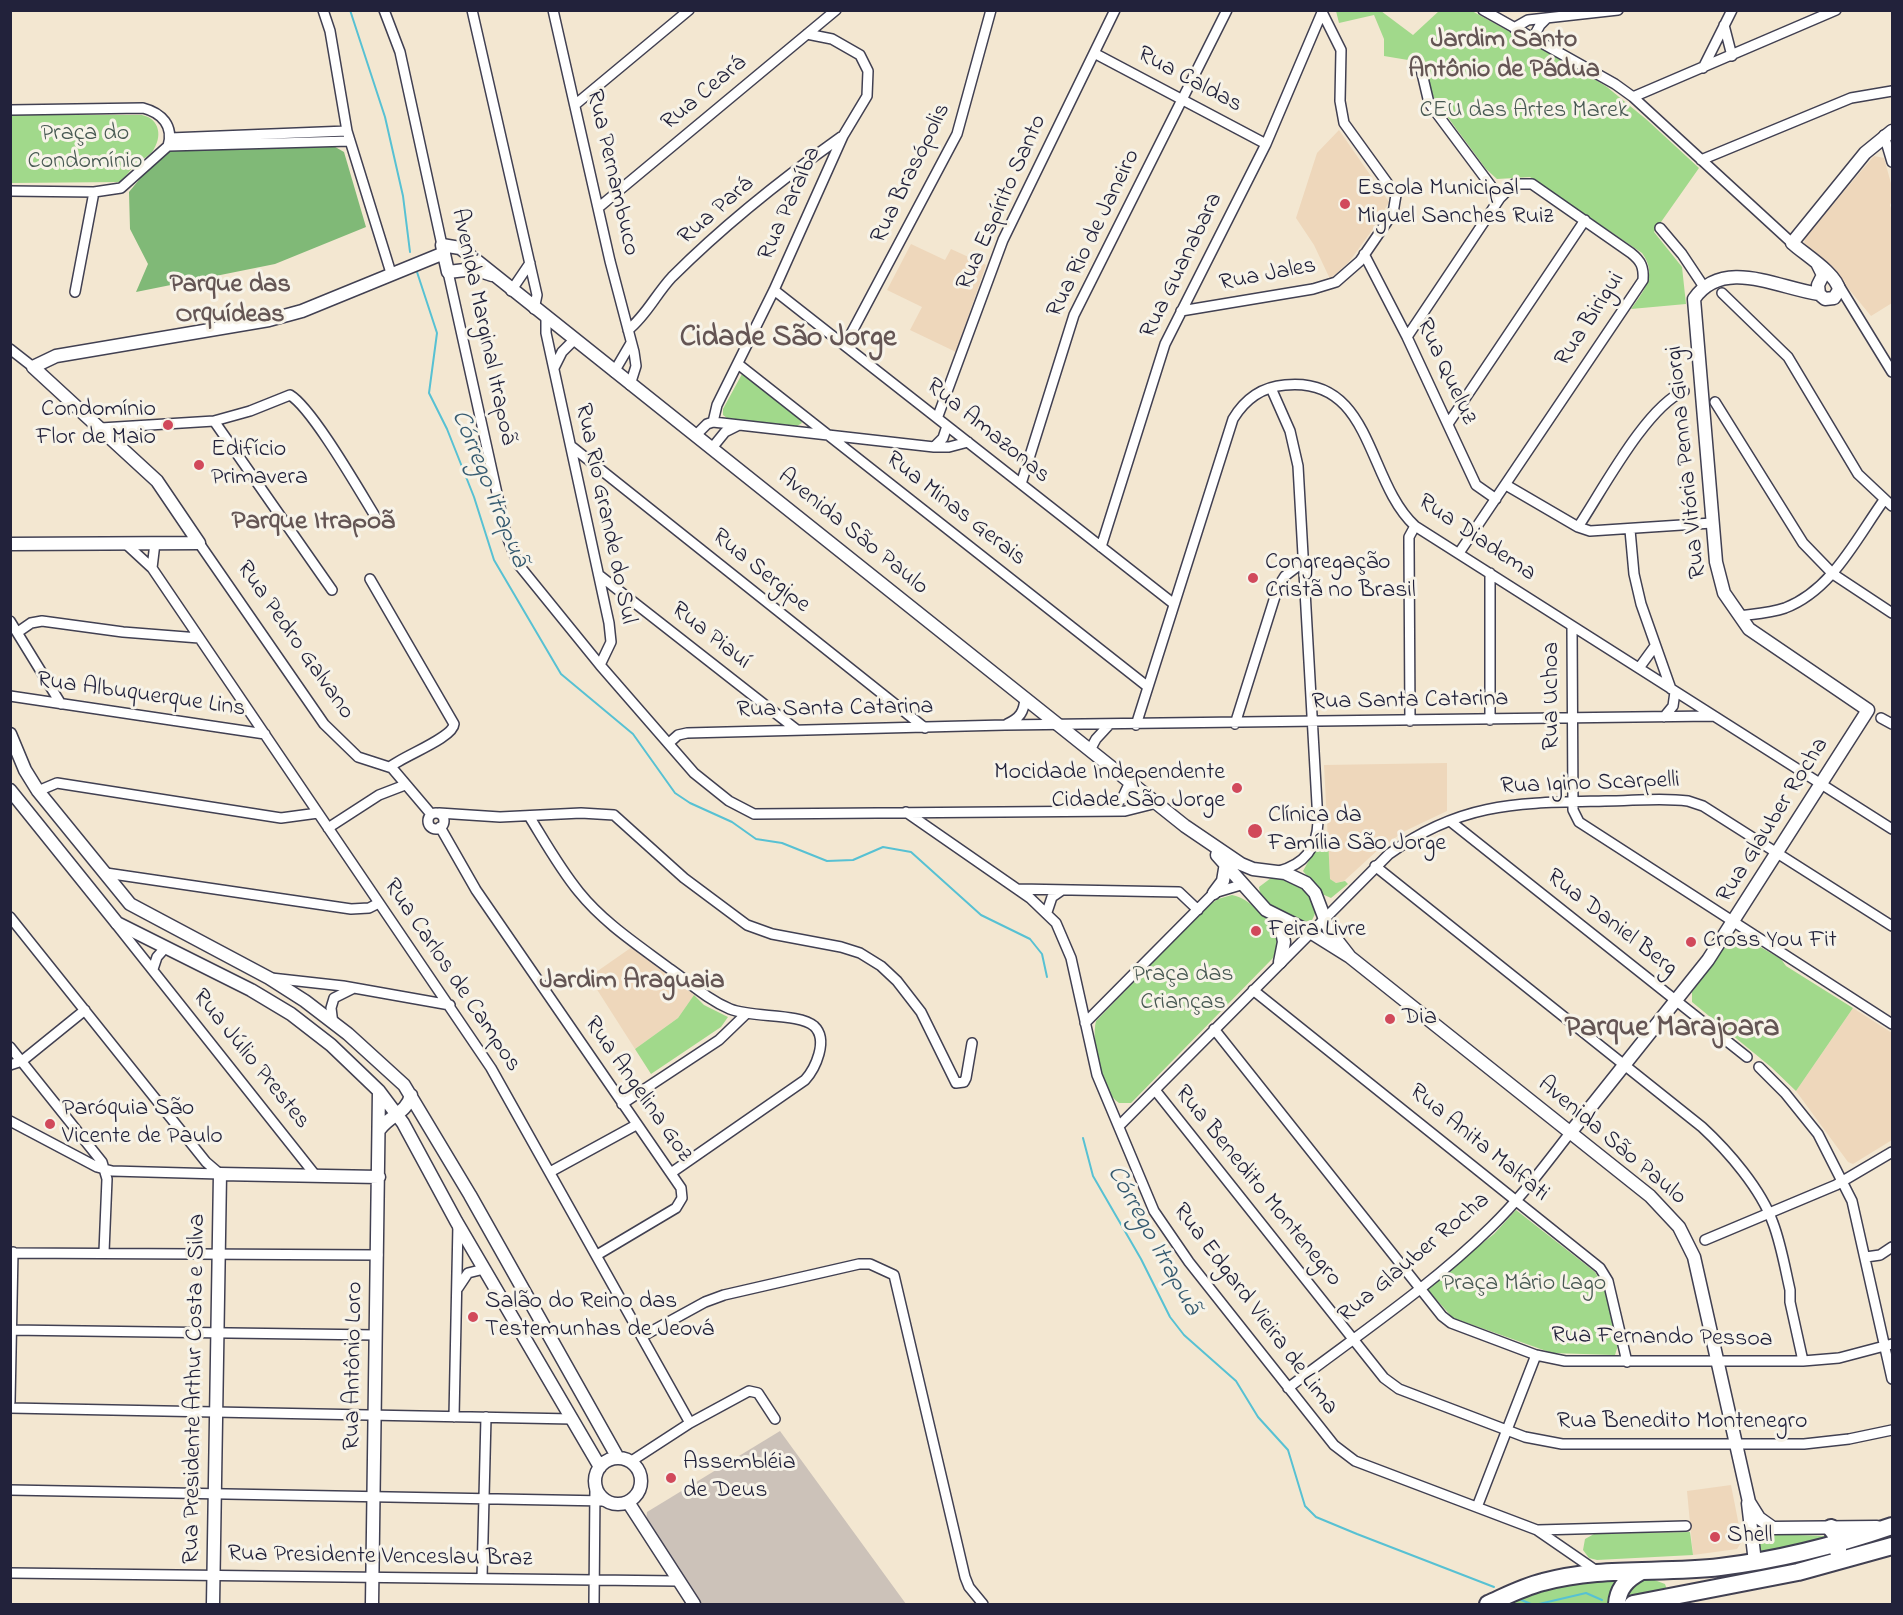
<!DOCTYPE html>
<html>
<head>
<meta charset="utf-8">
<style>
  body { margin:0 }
  #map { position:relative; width:1903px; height:1615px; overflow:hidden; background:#f3e7d1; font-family:"Indie Flower",sans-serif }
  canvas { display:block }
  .frame { position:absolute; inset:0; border:12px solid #22223b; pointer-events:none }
</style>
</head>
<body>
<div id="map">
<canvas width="1903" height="1615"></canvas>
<div class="frame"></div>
</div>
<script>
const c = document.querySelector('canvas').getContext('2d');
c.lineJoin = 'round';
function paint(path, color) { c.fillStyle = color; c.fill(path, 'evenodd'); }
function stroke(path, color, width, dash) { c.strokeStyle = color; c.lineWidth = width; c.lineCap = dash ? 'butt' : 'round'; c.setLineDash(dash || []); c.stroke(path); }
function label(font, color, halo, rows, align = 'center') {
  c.font = font + ' "Indie Flower",sans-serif'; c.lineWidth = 6; c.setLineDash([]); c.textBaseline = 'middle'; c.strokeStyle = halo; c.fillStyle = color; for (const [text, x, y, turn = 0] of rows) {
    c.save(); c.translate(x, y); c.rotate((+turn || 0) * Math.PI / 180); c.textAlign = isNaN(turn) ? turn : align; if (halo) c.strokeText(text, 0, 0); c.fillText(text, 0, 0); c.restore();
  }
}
paint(new Path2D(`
  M1339 130 1389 202 1373 229 1349 262 1330 279 1314 245 1296 218 1317 153Z
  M1874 156 1884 158 1892 187V201L1890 205 1892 211V303L1871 316 1838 276 1804 245 1805 237Z
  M911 244 945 260 951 249 986 265 956 352 910 330 922 307 887 290Z
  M1447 763V811L1405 831 1379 849 1344 881 1336 883 1330 879 1324 765Z
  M632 947 694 995 678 1018 635 1049 589 977Z
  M1853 1008 1892 1033V1140L1853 1164 1848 1162 1796 1091Z
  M1731 1485 1742 1541 1737 1549 1693 1555 1687 1491Z`), '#eed7bb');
paint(new Path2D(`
  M780 1431 906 1604H702L646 1521 647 1512Z`), '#ccc2b9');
paint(new Path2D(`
  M1336 11H1381L1413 35 1439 11H1472L1583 72 1607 87 1647 120 1699 168 1654 232 1682 267 1686 304 1631 309C1644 291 1658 274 1642 253L1530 177 1497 179 1486 169 1435 100 1431 91 1426 63 1384 56V39L1374 15 1339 23Z
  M10 115H142C160 119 163 137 152 152 147 158 138 161 133 167 129 172 125 177 121 182L11 183Z
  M742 374 800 419 802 423 797 426 727 418 723 415V409Z
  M1322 837 1328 838 1330 879 1336 883 1345 881 1348 884 1331 898 1322 894 1303 871Z
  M1271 878C1289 877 1328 897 1312 920 1295 927 1260 905 1259 887Z
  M1232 895C1243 897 1249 903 1257 909 1276 923 1284 935 1273 958L1131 1103H1119C1100 1091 1091 1041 1096 1021L1205 908 1218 899Z
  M1738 934 1781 959 1786 966 1853 1008 1796 1091 1771 1067 1692 1002V992L1731 937Z
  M694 995 704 1005 728 1017 721 1027 651 1074 635 1049 678 1018Z
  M1516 1210 1595 1272 1605 1290 1618 1345 1615 1355 1552 1353 1453 1318 1426 1288 1494 1234Z
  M1690 1532 1693 1555 1597 1560 1589 1558 1583 1550 1585 1539 1594 1534Z
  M1770 1534 1825 1536 1828 1538 1760 1553V1541Z
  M1641 1575 1665 1584 1672 1604H1498L1545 1586Z`), '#a1d98b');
paint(new Path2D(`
  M330 144 344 152 366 227 275 264 136 292 148 264 130 229 129 192 152 164 175 148Z`), '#80b977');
stroke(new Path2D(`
  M350 10 385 117 403 196 410 252
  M417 272 437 333 429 393 447 429 474 497 494 560 561 674 633 734 675 793 690 803 732 822 756 839 782 843 827 861 853 860 883 847 911 852 981 915 1030 939 1042 954 1047 977
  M1083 1138 1093 1176 1141 1259 1170 1317 1184 1335 1236 1381 1258 1417 1288 1450 1305 1506 1316 1517 1357 1534 1494 1587
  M1519 1599 1531 1604
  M1539 1604 1586 1593 1602 1600`), '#57c1d3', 2);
const street = new Path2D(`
  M323 10 330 31 347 131 391 273
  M384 10 400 52 442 245
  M472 10 537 295 534 309
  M553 10 610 261 634 352 636 366 630 385
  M1483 10 1615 84 1633 97 1792 243
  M1724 25 1732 56
  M1514 28 1528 20 1618 10
  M1533 38 1540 25 1547 18
  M1094 53 1266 144
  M1420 65 1429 103 1500 198 1514 184H1532L1631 253C1641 261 1644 267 1643 280L1459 553
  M1703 68 1732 10
  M1633 97 1836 10
  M576 104 689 10
  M10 110 143 108C162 113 174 126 168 146L121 188 94 192 10 191
  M1884 135 1892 162
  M170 138 347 131
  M168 146 350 141
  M1701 160 1851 98 1892 91
  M598 208 836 10
  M1660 228 1682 254 1704 287
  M1364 254 1407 337 1476 485 1496 499
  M448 272 506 534 518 564 600 665 694 773 729 801 754 814 1125 811 1157 803
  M1838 284 1892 372
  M774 290 1174 604
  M511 291 530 263
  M75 292 94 192
  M1722 293 1788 357 1858 474 1892 506
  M1181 311 1313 289 1336 282 1360 261 1393 213 1396 195 1344 123 1340 101 1341 50 1322 12
  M546 318V333L609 623 611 642 600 665
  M628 330C646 316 656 294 672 277 723 226 782 179 841 137
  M1407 337 1500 198
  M845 345 957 134 991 10
  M10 349 33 367
  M738 364 1148 687
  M554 368 562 352 574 340
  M614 372 631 343
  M1271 388 1290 431 1298 466 1318 822C1317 849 1304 864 1279 871
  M1715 402 1803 543 1833 574 1892 613
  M938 416 1003 240 1115 10
  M214 421 332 590
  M713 422 717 405 774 290 843 136 867 96 868 71 860 55 832 39 807 34
  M1448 424 1585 220
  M101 428 214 421 250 411 290 395C312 408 359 490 375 516
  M696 435 707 424 713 422 934 447H949L968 442
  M571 446 925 728
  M934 447 943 438 947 426
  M712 448 725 432 739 425
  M1021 484 1074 315 1227 10
  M1506 485 1578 527 1590 531 1712 523
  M1578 527C1602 491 1646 407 1684 391
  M1630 530 1634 574 1641 604 1671 689
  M199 543 324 724 358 757 392 768 431 814
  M126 544 152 568 491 1068 690 1423
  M1101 547 1165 344 1266 144 1323 10
  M152 568 155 543
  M1490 573V720
  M599 575 797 730
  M370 579 454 724C453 738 403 756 390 767
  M1739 616C1754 614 1771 613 1785 608 1832 590 1856 539 1884 500
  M10 621 61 704
  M1572 626 1573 810 1579 822 1892 1024
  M18 632 31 623 42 621 123 632 199 638
  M1639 668 1655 646
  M10 696 265 734
  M1664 717 1673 706 1675 692
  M1881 718 1892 724
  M1410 721 1409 544V537L1415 526
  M1007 724C1020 718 1024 712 1025 698
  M1235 724 1278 587 1285 576 1302 563
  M1136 725 1233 419C1245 399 1261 387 1285 385 1373 376 1366 481 1415 526L1892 829
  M669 743 678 735 687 733 1005 725 1713 716
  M1090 750 1096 739 1108 726
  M38 791 57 783 281 818 318 813
  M1103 807 1122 799 1130 782
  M906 812 1030 898 1056 923 1071 958 1097 1075 1154 1211 1189 1262 1334 1445 1355 1461 1537 1530 1598 1572
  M439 813 500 817 581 813 614 815 684 878 747 925 772 934 841 947 860 953 881 966 897 981 921 1012 956 1083 964 1082 966 1078 972 1043
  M428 821a8 8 0 1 1 16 0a8 8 0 1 1-16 0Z
  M529 816C545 842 560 869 579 892 604 923 638 945 670 969 690 983 707 999 730 1009 752 1018 799 1013 814 1026 829 1040 815 1069 805 1080L671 1173
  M1450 821 1747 1057
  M440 827 476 890 681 1188 682 1198 676 1208 597 1255
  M328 828 379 795 405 785
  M1375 866 1702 1127C1728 1151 1761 1189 1773 1223 1781 1244 1785 1268 1790 1290V1302L1803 1361
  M106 873 351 909 369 908 379 903
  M1018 889 1179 892 1198 910
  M1047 912 1052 897 1062 890
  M10 917 206 1162 220 1174
  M116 924 316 1176
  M153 969 157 957 165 948
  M271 978 343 986 450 1005
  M1253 990 1600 1268 1608 1281 1627 1362
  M1085 1023 1214 893 1244 884
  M333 1024 331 1008 334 998 352 989
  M1214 1029 1442 1316 1451 1323 1536 1355 1565 1361H1803L1839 1358 1892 1344
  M10 1047 102 1162 107 1179 104 1252
  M10 1065 22 1061 85 1010
  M1759 1067 1785 1093 1818 1134 1852 1201 1892 1379
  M1155 1090 1384 1378 1399 1389 1525 1437 1562 1444H1804L1849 1439 1892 1430
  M622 1104 719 1040 746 1014
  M10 1121 97 1167 112 1171 220 1174
  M1119 1126 1389 854C1463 801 1519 803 1605 801 1632 801 1661 797 1688 801L1703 806 1892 926
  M550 1172 636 1125
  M1705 1240 1836 1185 1892 1152
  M10 1253 378 1255
  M1866 1257 1880 1255 1892 1247
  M458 1288 468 1273 484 1269
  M10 1330 376 1335
  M643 1336 705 1302 724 1295 859 1264H870L894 1275 965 1577 969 1587 983 1604
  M1288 1388C1356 1336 1430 1287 1491 1227 1521 1198 1545 1165 1570 1133
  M10 1402 13 1252
  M10 1408 573 1419
  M454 1417 458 1224
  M630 1462 690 1423 749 1391 758 1393 775 1419
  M10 1490 606 1501
  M1477 1507 1536 1355
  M1538 1530 1686 1526
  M10 1573 678 1581
  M482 1578 486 1417
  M594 1604 595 1488`);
const secondary = new Path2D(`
  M1817 263 1823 275 1818 285 1819 294 1825 299 1834 298 1839 290C1837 274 1804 254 1792 243L1865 153 1892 131
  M492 275 474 269 448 272 442 245 460 248 477 261 1185 826 1241 864 1253 869 1285 873 1306 883 1315 893 1329 930 1350 957
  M199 543 157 481 33 367 56 356 269 320 302 311 444 253
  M10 544 199 543
  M10 734 25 770 38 791 130 904 269 978 305 1001 348 1034 404 1085 470 1195 618 1458
  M10 790 117 923 251 990 291 1014 331 1045 379 1091 403 1123 456 1221 600 1467
  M1217 855 1266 910 1310 932 1350 957 1650 1196 1679 1227 1694 1257 1749 1502 1759 1518 1773 1528 1877 1527
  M1214 893 1223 881 1226 863
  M1280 919 1284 942 1280 962
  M380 1129C390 1115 407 1113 411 1095
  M1570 1133 1708 960 1868 710 1749 629 1724 593 1716 562 1694 299C1723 257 1778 288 1819 294
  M595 1481a23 23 0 1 1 46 0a23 23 0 1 1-46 0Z
  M628 1502 694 1604
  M1748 1503 1755 1562
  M213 1604 220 1174 379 1177
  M372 1604 379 1091`);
const highway = new Path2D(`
  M1831 1528 1838 1537V1551
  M1488 1604C1506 1596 1523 1587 1543 1582 1600 1566 1661 1574 1720 1567 1778 1560 1837 1545 1892 1526
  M1617 1604C1618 1588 1627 1579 1640 1572
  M1633 1604 1798 1572 1892 1546`);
stroke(street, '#414052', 12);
stroke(secondary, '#414052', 15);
stroke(highway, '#414052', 20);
stroke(street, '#fff', 9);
stroke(secondary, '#fff', 12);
stroke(highway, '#fff', 16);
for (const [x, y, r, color] of [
  [1345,204,6,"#d1495b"],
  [168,425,6,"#d1495b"],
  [199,465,6,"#d1495b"],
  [1253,578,6,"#d1495b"],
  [1237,788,6,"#d1495b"],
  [1255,831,8,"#d1495b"],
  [1256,931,6,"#d1495b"],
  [1691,942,6,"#d1495b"],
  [1390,1019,6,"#d1495b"],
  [50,1124,6,"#d1495b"],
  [473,1317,6,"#d1495b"],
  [671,1478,6,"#d1495b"],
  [1715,1537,6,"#d1495b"]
]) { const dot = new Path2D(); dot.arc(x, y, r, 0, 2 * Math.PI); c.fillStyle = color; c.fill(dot); stroke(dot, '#f7f3e8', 2); }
label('24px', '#22223b', '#f7f3e8', [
  ["Rua Caldas",1189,81,28],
  ["Rua Ceará",705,94,-40],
  ["Rua Pernambuco",611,173,77],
  ["Rua Brasópolis",912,174,-64],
  ["Rua Espírito Santo",1003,203,-66],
  ["Rua Paraíba",791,204,-66],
  ["Rua Pará",717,212,-41],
  ["Rua Rio de Janeiro",1095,234,-64],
  ["Rua Guanabara",1183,266,-64],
  ["Rua Jales",1268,276,-11],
  ["Rua Birigui",1591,320,-57],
  ["Avenida Marginal Itrapoã",482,327,78],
  ["Rua Queluz",1445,372,65],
  ["Rua Amazonas",987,432,39],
  ["Rua Vitória Penna Giorgi",1688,462,-96],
  ["Rua Minas Gerais",955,510,38],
  ["Rua Rio Grande do Sul",604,514,78],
  ["Avenida São Paulo",852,533,39],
  ["Rua Diadema",1476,539,34],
  ["Rua Sergipe",760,572,39],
  ["Rua Piauí",710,637,38],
  ["Rua Pedro Galvano",294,641,55],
  ["Rua Albuquerque Lins",141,696,8],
  ["Rua Uchoa",1553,696,-90],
  ["Rua Santa Catarina",1410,702,-1],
  ["Rua Santa Catarina",835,710,-1],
  ["Rua Igino Scarpelli",1590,785,-2],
  ["Rua Glauber Rocha",1774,821,-58],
  ["Rua Daniel Berg",1611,924,38],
  ["Rua Carlos de Campos",451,976,56],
  ["Rua Júlio Prestes",250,1060,51],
  ["Rua Angelina Goz",637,1090,55],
  ["Avenida São Paulo",1611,1142,40],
  ["Rua Anita Malfati",1478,1144,39],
  ["Rua Benedito Montenegro",1257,1187,51],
  ["Rua Glauber Rocha",1415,1259,-40],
  ["Rua Edgard Vieira de Lima",1254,1310,53],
  ["Rua Fernando Pessoa",1662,1339,1],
  ["Rua Antônio Loro",355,1366,-89],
  ["Rua Presidente Arthur Costa e Silva",196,1389,-89],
  ["Rua Benedito Montenegro",1682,1423],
  ["Rua Presidente Venceslau Braz",380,1558,1]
]);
label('24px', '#485953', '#f7f3e8', [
  ["CEU das Artes Marek",1524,112],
  ["Praça do",85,135],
  ["Condomínio",85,163],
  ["Praça das",1183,976],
  ["Crianças",1183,1004],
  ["Praça Mário Lago",1524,1285]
]);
label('24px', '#22223b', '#f7f3e8', [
  ["Escola Municipal",1357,190],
  ["Miguel Sanches Ruiz",1357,218],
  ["Condomínio",156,411,"right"],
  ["Flor de Maio",156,439,"right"],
  ["Edifício",211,451],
  ["Primavera",211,479],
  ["Congregação",1265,564],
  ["Cristã no Brasil",1265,592],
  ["Mocidade Independente",1225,774,"right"],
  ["Cidade São Jorge",1225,802,"right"],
  ["Clínica da",1268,817],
  ["Família São Jorge",1268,845],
  ["Feira Livre",1268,931],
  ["Cross You Fit",1703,942],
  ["Dia",1402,1019],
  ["Paróquia São",62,1110],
  ["Vicente de Paulo",62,1138],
  ["Salão do Reino das",485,1303],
  ["Testemunhas de Jeová",485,1331],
  ["Assembléia",683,1464],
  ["de Deus",683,1492],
  ["Shell",1727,1537]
], 'left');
label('bold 26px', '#645554', '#f7f3e8', [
  ["Jardim Santo",1504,42],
  ["Antônio de Pádua",1504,72],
  ["Parque das",230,287],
  ["Orquídeas",230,317]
]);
label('italic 26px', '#355a70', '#f7f3e8', [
  ["Córrego Itrapuã",488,489,68],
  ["Córrego Itrapuã",1152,1241,61]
]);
label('bold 27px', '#645554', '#f7f3e8', [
  ["Parque Itrapoã",313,524],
  ["Jardim Araguaia",632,983]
]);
label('bold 30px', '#645554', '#f7f3e8', [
  ["Cidade São Jorge",788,340],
  ["Parque Marajoara",1672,1030]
]);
</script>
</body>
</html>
